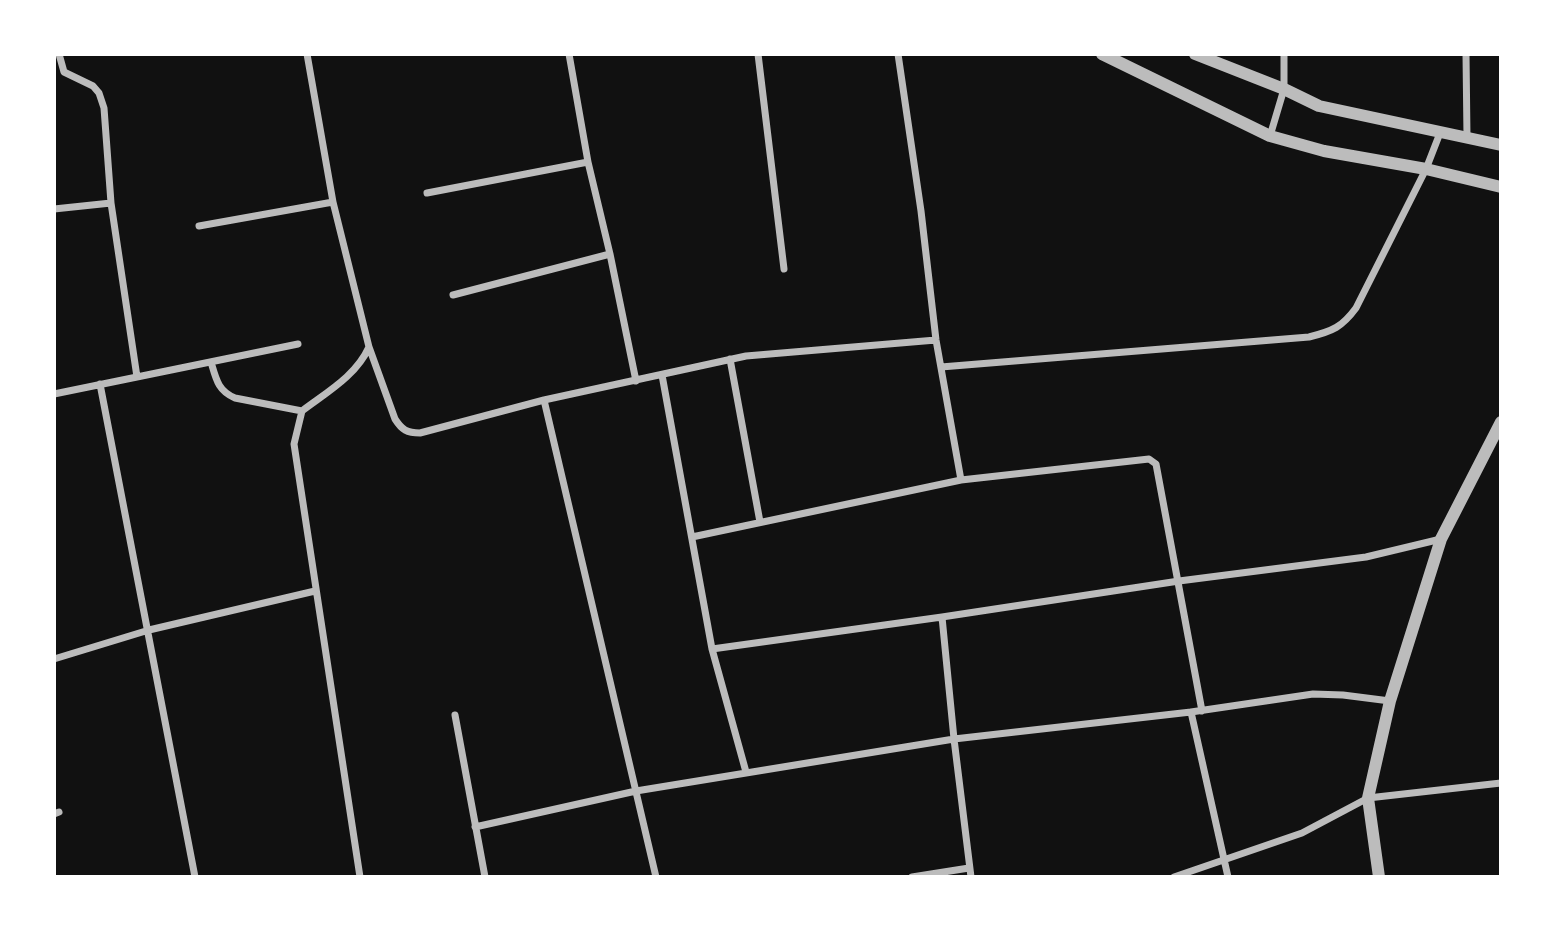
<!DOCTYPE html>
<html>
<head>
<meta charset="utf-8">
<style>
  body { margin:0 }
  #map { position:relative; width:1555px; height:931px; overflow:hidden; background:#111; font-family:Mulish,sans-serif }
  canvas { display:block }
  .frame { position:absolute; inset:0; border:56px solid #fff; pointer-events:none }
</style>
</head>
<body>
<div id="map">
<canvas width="1555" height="931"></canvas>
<div class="frame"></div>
</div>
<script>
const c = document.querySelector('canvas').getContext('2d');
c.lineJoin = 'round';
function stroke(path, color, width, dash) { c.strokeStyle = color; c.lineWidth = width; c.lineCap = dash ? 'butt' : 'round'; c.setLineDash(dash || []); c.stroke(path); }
stroke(new Path2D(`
  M59 54 64 72 93 86 99 93 104 108 111 203 137 377
  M307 54 333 202 369 347C356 376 327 392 302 411L294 444 360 877
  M569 54 588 162 610 254 636 381
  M758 54 784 269
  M898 54 921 211 936 340 961 480
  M1466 54 1467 137
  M1270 136 1284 89V54
  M427 193 588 162
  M54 209 111 203
  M199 226 333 202
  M453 295 610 254
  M369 347 395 419C402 430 407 433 420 433L544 400 746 356 936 340
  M730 359 760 522
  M211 362C216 379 218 391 235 398L302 411
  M941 367 1309 337C1333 331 1342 327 1356 308L1426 169 1440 133
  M662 375 712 649 746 772
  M100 384 195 877
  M54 394 298 344
  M544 400 656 877
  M692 537 961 480 1149 459 1156 464 1202 711
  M942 617 954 739 971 877
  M712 649 942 617 1179 581 1366 557 1441 539
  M54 659 149 630 315 591
  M1191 712 1228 877
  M455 715 485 877
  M54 814 59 812
  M475 827 636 791 954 739 1191 712 1313 694 1343 695 1390 701
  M912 877 969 868
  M1174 877 1302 833 1368 798 1501 783`), '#bcbcbc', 7);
stroke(new Path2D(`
  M1102 54 1270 136 1324 151 1426 169 1501 187
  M1195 54 1284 89 1319 106 1501 145
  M1379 877 1368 798 1390 701 1441 539 1501 422`), '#bcbcbc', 12);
</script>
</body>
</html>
